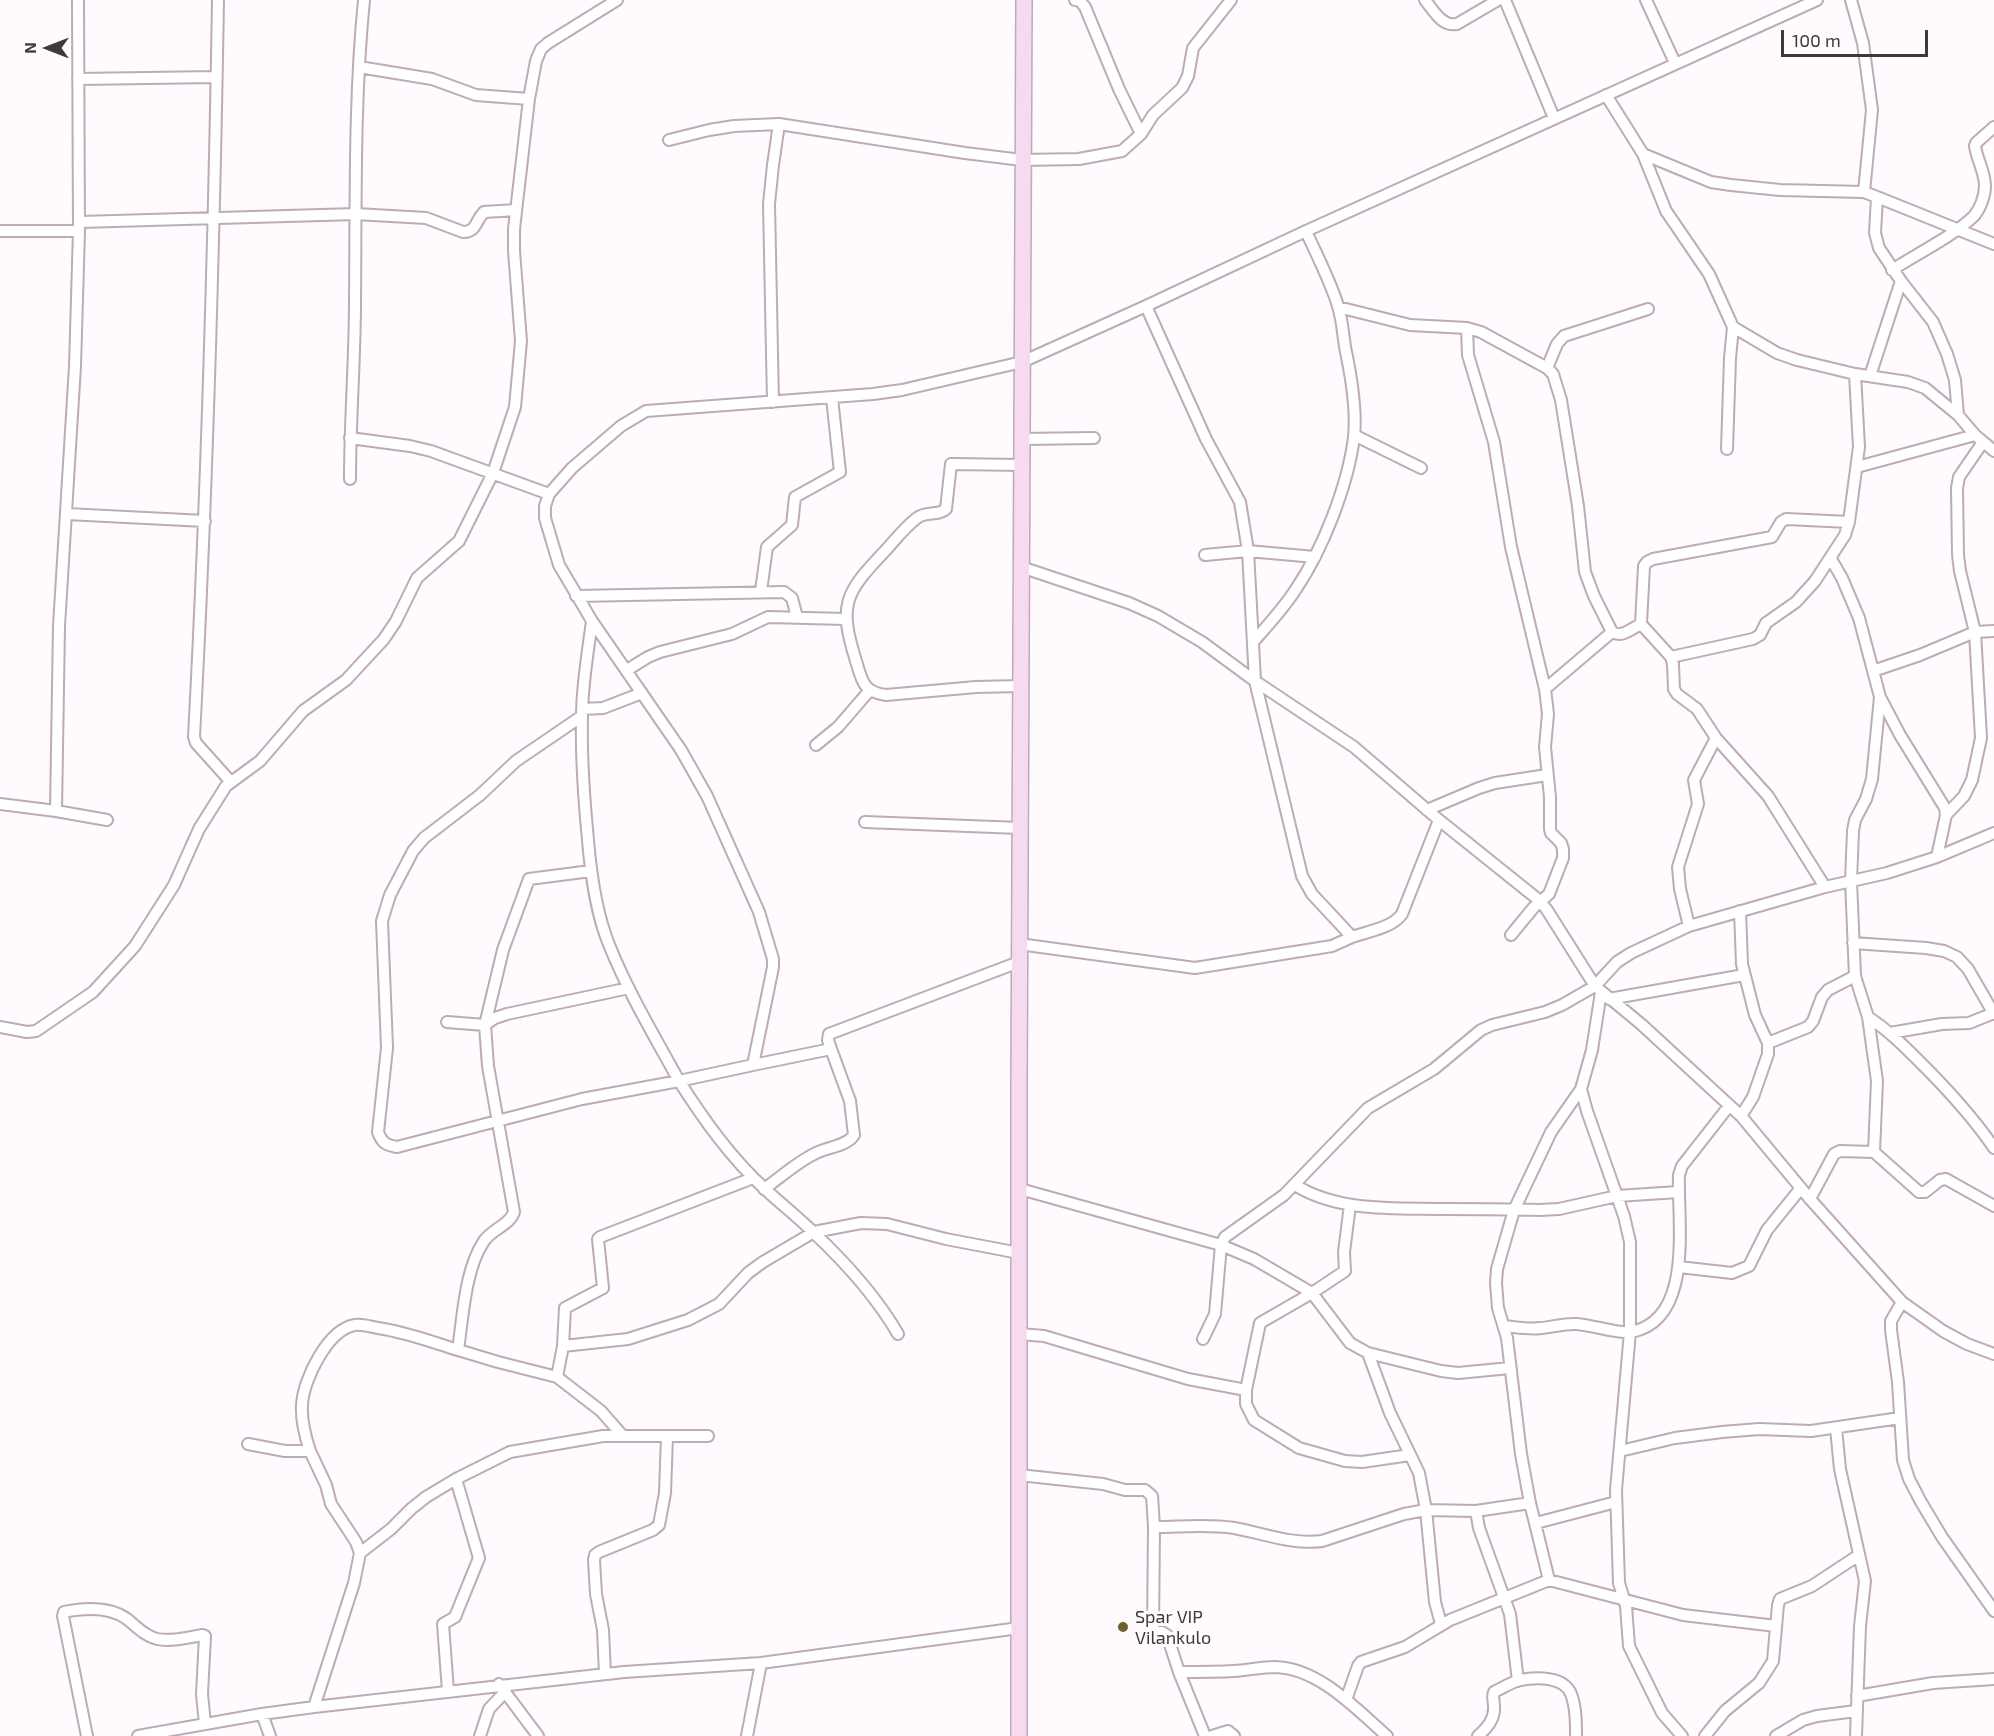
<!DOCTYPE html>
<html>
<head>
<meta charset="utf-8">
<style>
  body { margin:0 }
  #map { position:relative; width:1994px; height:1736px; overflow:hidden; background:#fefafd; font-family:"Exo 2",sans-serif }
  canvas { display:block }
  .north { position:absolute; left:18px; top:18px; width:60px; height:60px; -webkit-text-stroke:4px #fefafd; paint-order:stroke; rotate:270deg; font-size:16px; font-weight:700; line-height:24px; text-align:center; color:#3f383d }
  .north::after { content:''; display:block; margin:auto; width:21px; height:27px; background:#3f383d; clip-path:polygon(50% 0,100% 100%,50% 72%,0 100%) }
  .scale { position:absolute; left:1781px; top:30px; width:147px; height:27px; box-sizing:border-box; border:3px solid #3f383d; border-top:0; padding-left:8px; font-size:18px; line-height:21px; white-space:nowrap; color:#3f383d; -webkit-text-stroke:4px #fefafd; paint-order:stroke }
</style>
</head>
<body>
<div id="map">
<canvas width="1994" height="1736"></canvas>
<div class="north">N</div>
<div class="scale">100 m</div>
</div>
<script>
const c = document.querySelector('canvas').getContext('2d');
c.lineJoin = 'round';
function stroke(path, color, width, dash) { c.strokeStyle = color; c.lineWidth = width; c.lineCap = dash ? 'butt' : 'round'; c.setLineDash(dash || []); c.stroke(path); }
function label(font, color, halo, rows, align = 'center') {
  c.font = font + ' "Exo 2",sans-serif'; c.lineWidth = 6; c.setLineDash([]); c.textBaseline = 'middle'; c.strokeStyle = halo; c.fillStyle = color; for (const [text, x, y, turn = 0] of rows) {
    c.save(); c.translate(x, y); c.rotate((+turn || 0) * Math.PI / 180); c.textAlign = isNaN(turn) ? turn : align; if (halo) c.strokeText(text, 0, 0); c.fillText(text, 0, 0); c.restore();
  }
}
const minor = new Path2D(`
  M218 0C214 246 207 492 194 737L196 743 231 782
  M1075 0 1080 1 1085 7 1119 89 1141 134
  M1425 0C1434 11 1442 27 1457 24L1498 0
  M1505 0 1554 118
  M1646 0 1675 63
  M1851 0 1863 43 1872 110 1864 192 1877 197 1875 233 1879 248 1901 281 1933 322 1947 354 1955 380 1958 415
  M359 67 432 79 476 95 529 99
  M78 79 216 77
  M1606 95 1643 154 1666 211 1709 274 1733 327 1777 353 1797 360 1855 374 1908 382 1925 388 1958 415 1975 435 1994 451
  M669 140 709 130 734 126 779 124 965 153 1022 160 1079 159 1122 151 1141 134 1153 115 1182 88 1188 76 1193 48 1231 0
  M1643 154 1711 182 1731 185 1780 190 1864 192
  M1877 197 1994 244
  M80 222 356 214 426 218 463 232C477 232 475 221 484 212L516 210
  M0 231H79
  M1892 270C1918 253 1952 237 1974 216 1980 209 1985 196 1985 186 1985 172 1977 160 1975 146L1976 143 1994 127
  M1338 307 1410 325 1467 328 1481 332 1547 368 1553 374 1561 400 1578 506 1585 572 1594 596 1612 632C1622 638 1631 629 1641 624L1671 657 1673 664 1674 689 1677 694 1697 709 1716 738 1694 780 1698 804 1678 867 1680 889 1689 926
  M1467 328 1468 355 1494 442 1511 547 1545 689 1548 714 1545 747 1550 797V829L1551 833 1561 843 1563 849V858L1549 894 1534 907 1511 935
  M1547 368 1557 344 1564 336 1648 309
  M1870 376 1901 281
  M773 402 769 204 773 165 779 124
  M1354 435 1421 468
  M350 438 410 446 431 451 549 494 572 468 621 426 646 411 873 394 902 390 1022 362 1146 306 1306 231 1817 0
  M1022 439 1094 438
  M1727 449 1730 358 1733 327
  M1857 467 1975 435
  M350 479C350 419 355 360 355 301 356 201 354 100 364 0
  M549 494 545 506V518L559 565 592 621 681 750 707 796 759 912 773 959V967L753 1065 679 1081C704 1120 731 1158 765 1189 781 1204 798 1217 813 1232 846 1263 876 1296 898 1334
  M67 514 205 521
  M1205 555 1248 551 1315 557
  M1831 559 1842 578 1859 618 1880 697 1900 735 1945 808 1946 815 1937 857
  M1021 567 1129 603 1158 616 1202 642 1255 681 1354 747 1439 820 1540 901 1547 910 1595 986 1641 1024 1741 1116 1810 1199 1902 1302 1943 1331 1967 1344 1994 1354
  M761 591 767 547 792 525 795 497 840 472 832 398
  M576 596 784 592 792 598 797 617
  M1641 624 1644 566 1647 562 1653 559 1772 537 1781 522 1786 519 1849 522
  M1253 642C1268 625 1284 608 1296 589 1323 549 1348 485 1354 437 1357 408 1351 375 1345 347 1343 333 1342 319 1338 306 1330 280 1317 256 1306 231
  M1671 657 1753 639 1760 635 1766 623 1796 602 1815 581 1845 535 1849 522 1859 447 1855 374
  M627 670 648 657 660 652 732 634 768 617 845 619
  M1873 671 1920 655 1975 632 1994 631
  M1021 686 976 687 886 695C863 692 862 681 856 661 838 604 845 593 885 551 895 540 905 527 917 518 925 511 939 516 946 509L951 464 1022 465
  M1545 689 1612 632
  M1880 697 1872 779 1866 799 1855 820 1853 831 1851 881 1855 976 1868 1017C1888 1030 1904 1046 1921 1063 1948 1090 1973 1117 1994 1148
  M582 709 603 708 642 693
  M582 716 516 761 480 795 424 838 413 851 390 895 382 921 387 1048 378 1132C382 1143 386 1145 397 1147L582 1099 679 1081C655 1037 629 994 610 947 596 914 591 876 588 840 584 799 581 757 582 716 582 684 588 652 592 621
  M1716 738 1768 796 1825 887
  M816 745 838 727 870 690
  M0 804 56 811 59 626 75 366 79 231 78 0
  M1427 810 1479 788 1495 783 1547 775
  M56 811 107 820
  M1946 815 1964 796 1972 780 1981 738 1975 632 1960 571 1958 555 1957 488 1959 477 1983 442
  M865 822 1020 828
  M1740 911 1742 964 1755 1015 1768 1043V1054L1753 1097 1741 1116
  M1352 937C1369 931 1392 928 1402 914L1439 820
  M1853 943 1926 948 1944 951 1957 957 1968 969 1994 1014
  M1019 944 1195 968 1332 946 1352 937 1312 894 1302 876 1255 681 1248 551 1240 502 1206 439 1146 306
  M1601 992 1592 1050 1581 1089 1587 1111 1624 1216 1630 1242V1332L1616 1490 1619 1583 1626 1606 1629 1646 1662 1713 1682 1736
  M1609 999 1744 975
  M1868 1017 1877 1081 1874 1152
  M447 1022 485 1025 503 950 529 879 591 871
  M0 1027 27 1032 36 1031 93 992 135 946 174 885 199 829 226 786 260 761 303 711 346 680 384 639 396 621 417 578 459 541 493 473 515 407 521 341 514 251V229L529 99 536 61 541 49 548 43 617 0
  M1890 1033 1942 1024 1969 1023 1994 1013
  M1768 1043 1808 1027 1813 1021 1822 997 1828 990 1855 976
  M753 1065 831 1049 828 1040 829 1034 1019 962
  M1295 1185C1338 1212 1394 1208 1443 1209 1475 1209 1507 1209 1539 1210L1559 1209 1617 1196 1678 1192
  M764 1189C781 1177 797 1162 816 1153 828 1147 847 1146 854 1135L850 1101 831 1049
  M1020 1189 1221 1245 1254 1259 1312 1293 1350 1343 1368 1353 1441 1371 1458 1373 1510 1368
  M1810 1199 1834 1154 1840 1151 1874 1152 1919 1192H1925L1940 1180 1946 1179 1994 1206
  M1350 1205 1344 1252 1345 1271 1312 1293 1260 1323 1246 1390V1404L1254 1420 1299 1448 1345 1461 1362 1462 1410 1455
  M1679 1267 1732 1273 1749 1266 1767 1230 1801 1188
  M1902 1302 1891 1321V1330L1898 1382 1903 1460 1909 1479 1921 1502 1942 1537 1994 1611
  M1504 1326C1516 1327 1529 1330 1541 1328 1553 1327 1565 1323 1577 1324 1592 1325 1618 1334 1631 1332 1695 1320 1677 1220 1679 1175L1682 1166 1729 1106
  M1019 1334 1044 1336 1188 1379 1246 1390
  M1203 1339 1215 1314 1221 1245 1225 1237 1284 1195 1368 1108 1434 1069 1481 1030 1492 1025 1545 1012 1562 1005 1595 986 1617 962 1631 953 1689 926 1825 887 1887 873 1937 857 1994 833
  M563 1346 565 1308 603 1288 598 1239 600 1237 753 1178
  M458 1350 498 1362 557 1377 563 1346 628 1339 688 1320 719 1304 748 1273 763 1262 814 1232 861 1223 887 1224 946 1239 1019 1253
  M1368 1353 1390 1413 1419 1473 1426 1510 1435 1602 1441 1624
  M557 1377 601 1411 622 1435
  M1836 1428 1840 1469 1865 1581 1860 1626 1856 1736
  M248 1444 285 1451H310C305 1436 301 1421 302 1405 303 1380 328 1329 355 1325 363 1324 371 1327 378 1328 406 1332 432 1342 458 1350 463 1316 465 1269 484 1241 492 1229 510 1225 514 1212L488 1066 485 1025 495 1018 507 1014 629 988
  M310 1451 326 1485 331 1504 356 1542 360 1553 391 1529 411 1509 426 1497 456 1479 510 1452 603 1436H708
  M1620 1451 1675 1438 1722 1432 1759 1429 1811 1431 1900 1418
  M1019 1475 1103 1484 1125 1490H1145L1152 1496 1154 1527 1153 1632H1162L1167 1635 1179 1672 1205 1736
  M1476 1511 1479 1528 1510 1614 1518 1681
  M1536 1523 1616 1502
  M1154 1527C1180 1527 1208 1524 1234 1528 1263 1533 1291 1545 1322 1541L1404 1514 1426 1510 1476 1511 1530 1503
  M1549 1580 1530 1503 1521 1454 1507 1338 1498 1308 1496 1283 1497 1269 1514 1210 1551 1132 1581 1089
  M1179 1672C1197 1672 1216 1672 1234 1671 1248 1670 1262 1667 1275 1667 1319 1668 1356 1709 1387 1736
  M605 1674 603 1630 596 1594 594 1560 595 1555 599 1552 653 1530 659 1525 665 1493 667 1436
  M499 1684 538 1736
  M448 1691 443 1624 455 1617 479 1558 456 1479
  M1857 1696 1933 1683 1994 1679
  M1346 1700 1358 1666 1361 1662 1405 1647 1450 1620 1549 1580 1683 1615 1776 1626
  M314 1707 354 1583 360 1553
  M262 1714 270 1736
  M87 1736 63 1616 64 1612C84 1608 109 1606 127 1619 137 1627 145 1636 157 1639 172 1642 189 1637 203 1635L205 1636 202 1694 205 1724
  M138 1736 262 1714 314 1707 624 1672 761 1663 1019 1628
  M480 1736 489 1709 505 1692
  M747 1736 761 1663
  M1212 1736 1228 1731 1234 1736
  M1478 1736C1487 1728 1495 1719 1494 1706 1494 1700 1492 1697 1494 1692 1503 1688 1511 1682 1520 1680 1536 1677 1564 1676 1571 1694 1576 1707 1576 1722 1576 1736
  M1705 1736 1725 1711 1759 1683 1773 1661 1778 1605 1780 1599 1812 1586 1859 1555
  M1776 1736 1803 1720 1817 1716 1856 1711`);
const secondary = new Path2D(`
  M1019 1736C1019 1303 1018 869 1022 436 1024 291 1022 145 1024 0`);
stroke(minor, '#bdabb8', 14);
stroke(secondary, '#bdabb8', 18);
stroke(minor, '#fff', 10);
stroke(secondary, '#f6daf0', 15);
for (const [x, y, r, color] of [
  [1123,1627,6,"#6d622f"]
]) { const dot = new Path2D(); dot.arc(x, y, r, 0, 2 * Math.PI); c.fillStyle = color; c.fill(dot); stroke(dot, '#fefafd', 2); }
label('18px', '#3f383d', '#fefafd', [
  ["Spar VIP",1135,1617],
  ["Vilankulo",1135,1638]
], 'left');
</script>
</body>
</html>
